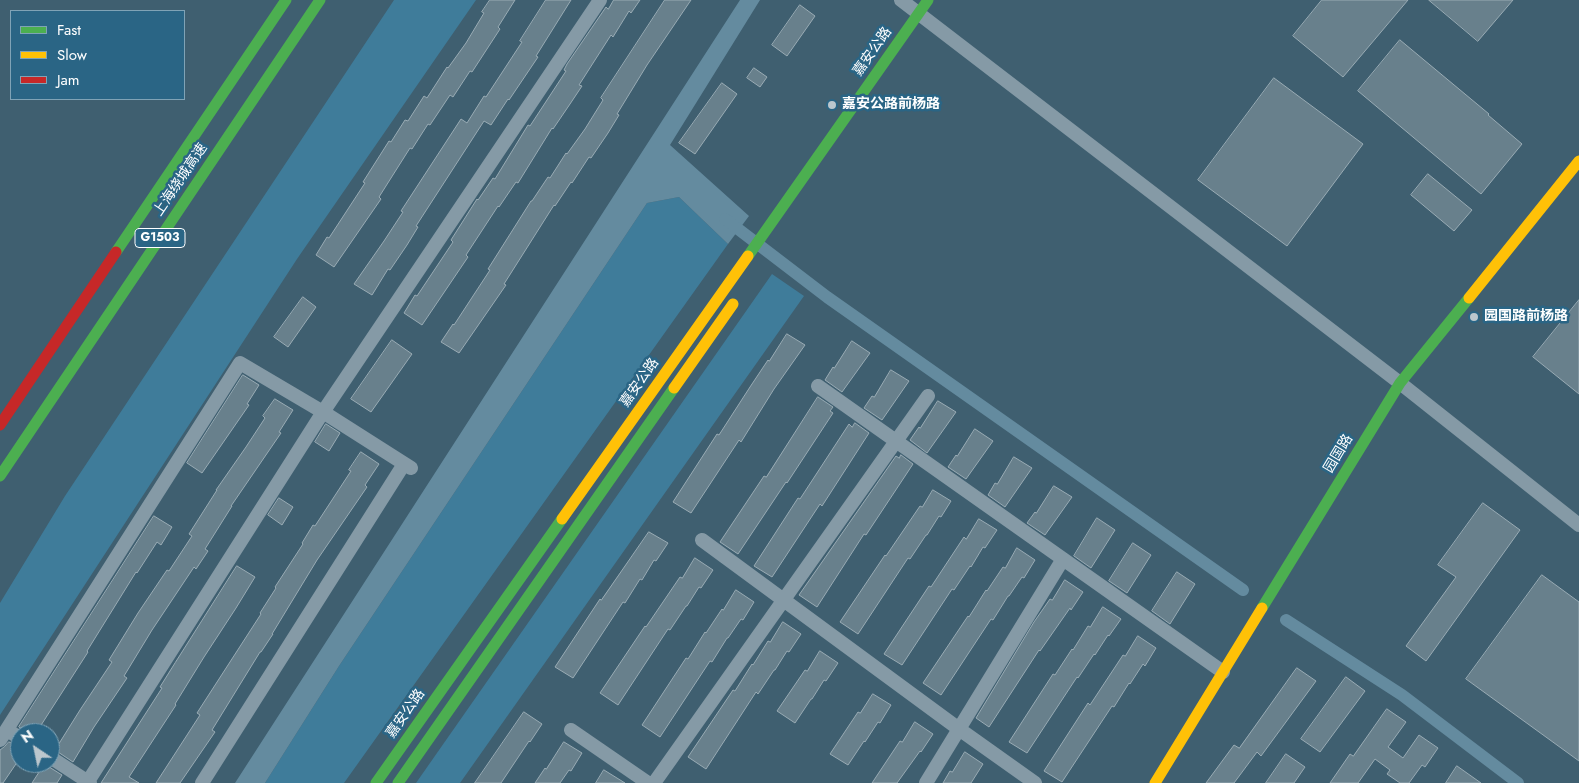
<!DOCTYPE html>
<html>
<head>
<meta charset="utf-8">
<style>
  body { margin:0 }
  #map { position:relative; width:1579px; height:783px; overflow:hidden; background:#3f5f70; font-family:Jost,sans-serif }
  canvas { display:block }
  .legend { position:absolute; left:10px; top:10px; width:175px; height:90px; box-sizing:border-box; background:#2a6585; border:1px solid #7fa3b6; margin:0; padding:6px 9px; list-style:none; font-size:15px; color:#fff }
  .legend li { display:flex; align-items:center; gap:10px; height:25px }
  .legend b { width:25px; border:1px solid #7fa3b6 }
  .north { position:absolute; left:10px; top:723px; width:50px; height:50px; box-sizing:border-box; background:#2a6585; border:1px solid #7fa3b6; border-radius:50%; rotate:326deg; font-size:14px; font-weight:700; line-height:20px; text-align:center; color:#fff }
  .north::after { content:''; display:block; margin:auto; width:18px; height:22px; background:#bcc7cd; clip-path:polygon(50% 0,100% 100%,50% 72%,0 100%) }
</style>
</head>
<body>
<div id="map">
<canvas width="1579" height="783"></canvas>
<ul class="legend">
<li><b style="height:6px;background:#4caf50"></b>Fast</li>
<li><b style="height:6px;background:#ffc107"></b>Slow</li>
<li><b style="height:6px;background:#c62828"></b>Jam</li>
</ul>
<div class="north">N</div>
</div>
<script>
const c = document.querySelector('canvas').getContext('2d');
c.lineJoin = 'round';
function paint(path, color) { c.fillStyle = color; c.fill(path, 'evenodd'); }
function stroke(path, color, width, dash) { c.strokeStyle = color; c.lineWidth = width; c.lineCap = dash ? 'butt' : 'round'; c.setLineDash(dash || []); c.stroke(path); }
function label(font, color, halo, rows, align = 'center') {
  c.font = font + ' Jost,"Noto Sans SC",sans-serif'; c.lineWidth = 5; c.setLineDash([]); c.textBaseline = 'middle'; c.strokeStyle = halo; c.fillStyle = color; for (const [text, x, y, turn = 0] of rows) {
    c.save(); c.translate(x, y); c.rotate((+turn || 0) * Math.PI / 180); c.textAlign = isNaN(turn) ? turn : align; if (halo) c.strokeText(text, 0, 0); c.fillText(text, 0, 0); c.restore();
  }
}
paint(new Path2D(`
  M394 0H476L297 259 0 715V603L65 496Z
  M679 197 728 244 344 783H265L339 666 647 203Z
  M772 274 804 296 460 783H416Z`), '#3f7c9a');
paint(new Path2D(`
  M740 0H760L670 145 749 216 728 244 679 197 647 203 339 666 265 783H235Z`), '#648b9f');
stroke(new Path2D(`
  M725 219 827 297 1243 590
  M1286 620 1402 695 1518 783`), '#648b9f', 12);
const building = new Path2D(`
  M490 0H515L498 27 500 29 472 72 470 71 453 97 450 95 430 125 428 124 412 149 410 148 379 197 381 199 334 267 316 255 327 237 329 238 365 183 363 182 389 141 391 142 405 120 408 121 424 96 427 98 447 67 448 68 466 43 484 13 482 12Z
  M546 0H571L536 56 538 57 509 100 508 99 491 125 484 121 416 226 418 227 407 245 390 270 388 269 372 295 354 284 384 241 403 212 401 211 461 119 467 123 484 96 486 97 522 42 520 41Z
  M614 0H640L631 13 629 11 613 37 611 35 579 85 582 86 570 104 553 129 552 128 518 183 516 182 499 207 498 206 466 255 468 257 422 325 404 313 415 295 417 296 453 242 451 240 477 199 478 200 493 178 495 179 528 125 530 126 566 71 564 70 567 64 606 7 608 9Z
  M665 0H691L647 65 617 114 619 115 608 133 591 158 589 157 572 183 571 182 555 206 554 205 504 284 506 285 459 353 441 342 453 324 454 325 490 270 488 269 531 201H532L548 177 550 178 566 153 567 154 585 129 603 100 601 98Z
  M1322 0H1408L1343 77 1293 36Z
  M1429 0H1513L1478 41Z
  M800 5 815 16 787 56 772 45Z
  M1400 40 1489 114 1488 115 1522 144 1481 194 1358 91Z
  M754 68 767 77 760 87 747 78Z
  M1274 78 1363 144 1287 246 1198 180Z
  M722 83 737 94 695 154 679 143Z
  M1428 174 1472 210 1454 231 1411 195Z
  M303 297 316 307 288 347 274 337Z
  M1579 300V394L1533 357Z
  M787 334 805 345 774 389 741 442 739 440 691 513 673 502 717 434 719 435 750 387 768 360 769 361Z
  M392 340 412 354 371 412 351 399Z
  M852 341 870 353 842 392 825 380 833 367 834 368Z
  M891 370 909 381 882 420 864 408 872 396 874 397Z
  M243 375 259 385 247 404 249 405 202 473 187 463Z
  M818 397 833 407 830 411 833 413 787 483 786 482 738 554 720 542 764 476 766 477Z
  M275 399 293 410 279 432 281 433 231 506H232L205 549 208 551 196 569 194 567 152 630 124 676 127 678 94 727 73 762 55 750 80 710 112 662 109 660 138 613 167 570 169 571 192 536 189 534 217 490H216L246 447 265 418 263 416Z
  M938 401 956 412 927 453 910 440 919 427 920 428Z
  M855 423 869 433 822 506 820 504 772 577 754 566 798 498 800 499 849 424 852 427Z
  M326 424 340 433 329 451 315 442Z
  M975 429 993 441 966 479 948 467 956 455 957 456Z
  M361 452 379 464 365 485 367 487 317 560 272 634H273L261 652H260L212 730 215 732 180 783H156L200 715 197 713 261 614 260 613 276 588 275 587 303 544 302 543 313 525 315 526 351 471 349 470Z
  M901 455 913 464 866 535 864 534 817 607 799 595 896 456 899 458Z
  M1014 457 1032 468 1005 507 988 495 995 483 997 484Z
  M1054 486 1072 497 1045 535 1027 523 1035 512 1036 513Z
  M933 490 951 501 941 517 939 516 927 535H926L910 559 908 558 858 634 840 622 885 555 886 556 920 506 922 507Z
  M279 498 293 507 282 525 268 515Z
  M1483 503 1520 530 1426 661 1406 646 1456 577 1438 565Z
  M154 516 172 527 161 545 157 542 137 573 136 572 87 651 88 652 36 733H27L19 727Z
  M1097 518 1115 530 1091 568 1074 556Z
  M979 519 997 530 985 548 983 547 971 567 970 566 954 590 952 589 902 665 884 654 929 586 931 587 964 537 966 539Z
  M649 532 668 543 656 561 654 560 642 580 640 579 625 603 623 602 573 678 555 667 600 599 601 600Z
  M1133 543 1151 555 1127 593 1109 581Z
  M1017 548 1035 560 1024 578 1022 577 1009 596H1008L993 620 991 619 941 695 923 683 968 616 969 617 986 590 987 591 1003 567 1005 568Z
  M695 558 713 570 701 588 699 587 687 606H686L670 630 668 629 618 705 600 693 645 626 646 627 680 577 682 578Z
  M237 566 255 577 236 608 204 657 175 704 176 705 129 777 139 783H101L162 688 160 687 175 663Z
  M1177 572 1195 584 1170 624 1152 611Z
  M1542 575 1579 602V761L1466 679Z
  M1065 580 1083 592 1071 610 1070 608 1040 651 1039 650 989 727 976 718 1034 622 1050 599 1052 600Z
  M736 590 754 602 743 620 741 619 728 638H727L712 662 710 661 660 737 642 725 686 658 688 659 705 632 706 633 722 609 723 610Z
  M1103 607 1121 619 1109 636 1108 635 1095 655 1094 654 1078 678 1077 677 1027 753 1009 742 1053 674 1055 675 1072 649 1073 650 1088 626 1090 627Z
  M783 622 801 634 789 652 787 651 775 670H774L758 694 756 692 706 769 688 757 733 690 735 691 752 664 753 665 768 641 770 642Z
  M1138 636 1156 648 1145 666 1143 664 1130 684 1129 683 1114 707 1112 706 1062 782 1044 771 1088 703 1090 705 1123 655 1125 656Z
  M820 651 838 663 826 681 824 680 812 699H811L795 723 777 711 805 670 807 671Z
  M1297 668 1316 681 1261 756 1257 752 1234 783H1206L1234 745 1239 748Z
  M1346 677 1365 691 1320 752 1301 739Z
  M873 694 891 705 880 723 878 722 865 742 864 741 848 765 830 754 858 712 860 713Z
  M1387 709 1406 722 1388 747 1403 758 1419 735 1438 748 1425 767 1422 765 1409 783H1400L1387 774 1390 770 1375 759 1358 783H1330L1350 754 1353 756Z
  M524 712 542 724 530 742 529 741 501 783H475Z
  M915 722 933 734 921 752 920 751 897 783H872L900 741 902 742Z
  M9 742 20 747V758L3 783H0V750L4 747Z
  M564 742 582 753 571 771 569 770 560 783H535L545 768 546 769Z
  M965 752 983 764 971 783H943L950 771 952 772Z
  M1286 754 1305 767 1294 783H1266Z
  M46 765 62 775 57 783H32L43 766 44 767Z
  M1457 766 1481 783H1446Z
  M604 770 625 783H596Z`);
paint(building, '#68808c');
stroke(building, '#99abb4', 1);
stroke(new Path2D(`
  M901 0 1400 383 1579 525
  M818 386 1223 672
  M702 540 959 729 1035 783
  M7 730 20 738
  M571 730 648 783
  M0 740 240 363 323 412 411 468
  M50 757 90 783
  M87 783 323 412 600 0
  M202 783 404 464
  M654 783 928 396
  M926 783 1063 559`), '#859aa6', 14);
stroke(new Path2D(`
  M116 252 286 0
  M748 256 928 0
  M0 476 320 0
  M1262 608 1400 383 1469 298
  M376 783 562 519
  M398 783 674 388`), '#4caf50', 11);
stroke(new Path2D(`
  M1469 298 1579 161
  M674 388 733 304
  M562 519 748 256
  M1155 783 1262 608`), '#ffc107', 11);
stroke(new Path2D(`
  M0 425 116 252`), '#c62828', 11);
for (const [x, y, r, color] of [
  [832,105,5,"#bcc7cd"],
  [1474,317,5,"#bcc7cd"]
]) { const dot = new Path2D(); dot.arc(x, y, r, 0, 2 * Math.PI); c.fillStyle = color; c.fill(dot); stroke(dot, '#2a6585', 2); }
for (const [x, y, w] of [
  [160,238,50]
]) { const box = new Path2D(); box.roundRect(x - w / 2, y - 9.5, w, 19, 4); c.fillStyle = '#2a6585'; c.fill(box); stroke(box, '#fff', 1); }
label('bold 12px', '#fff', null, [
  ["G1503",160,238]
]);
label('14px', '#fff', '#2a6585', [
  ["嘉安公路",873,52,-55],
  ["上海绕城高速",181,180,-56],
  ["嘉安公路",640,383,-55],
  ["园国路",1339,454,-59],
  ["嘉安公路",406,714,-55]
]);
label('bold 14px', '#fff', '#2a6585', [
  ["嘉安公路前杨路",842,105],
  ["园国路前杨路",1484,317]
], 'left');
</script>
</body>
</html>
